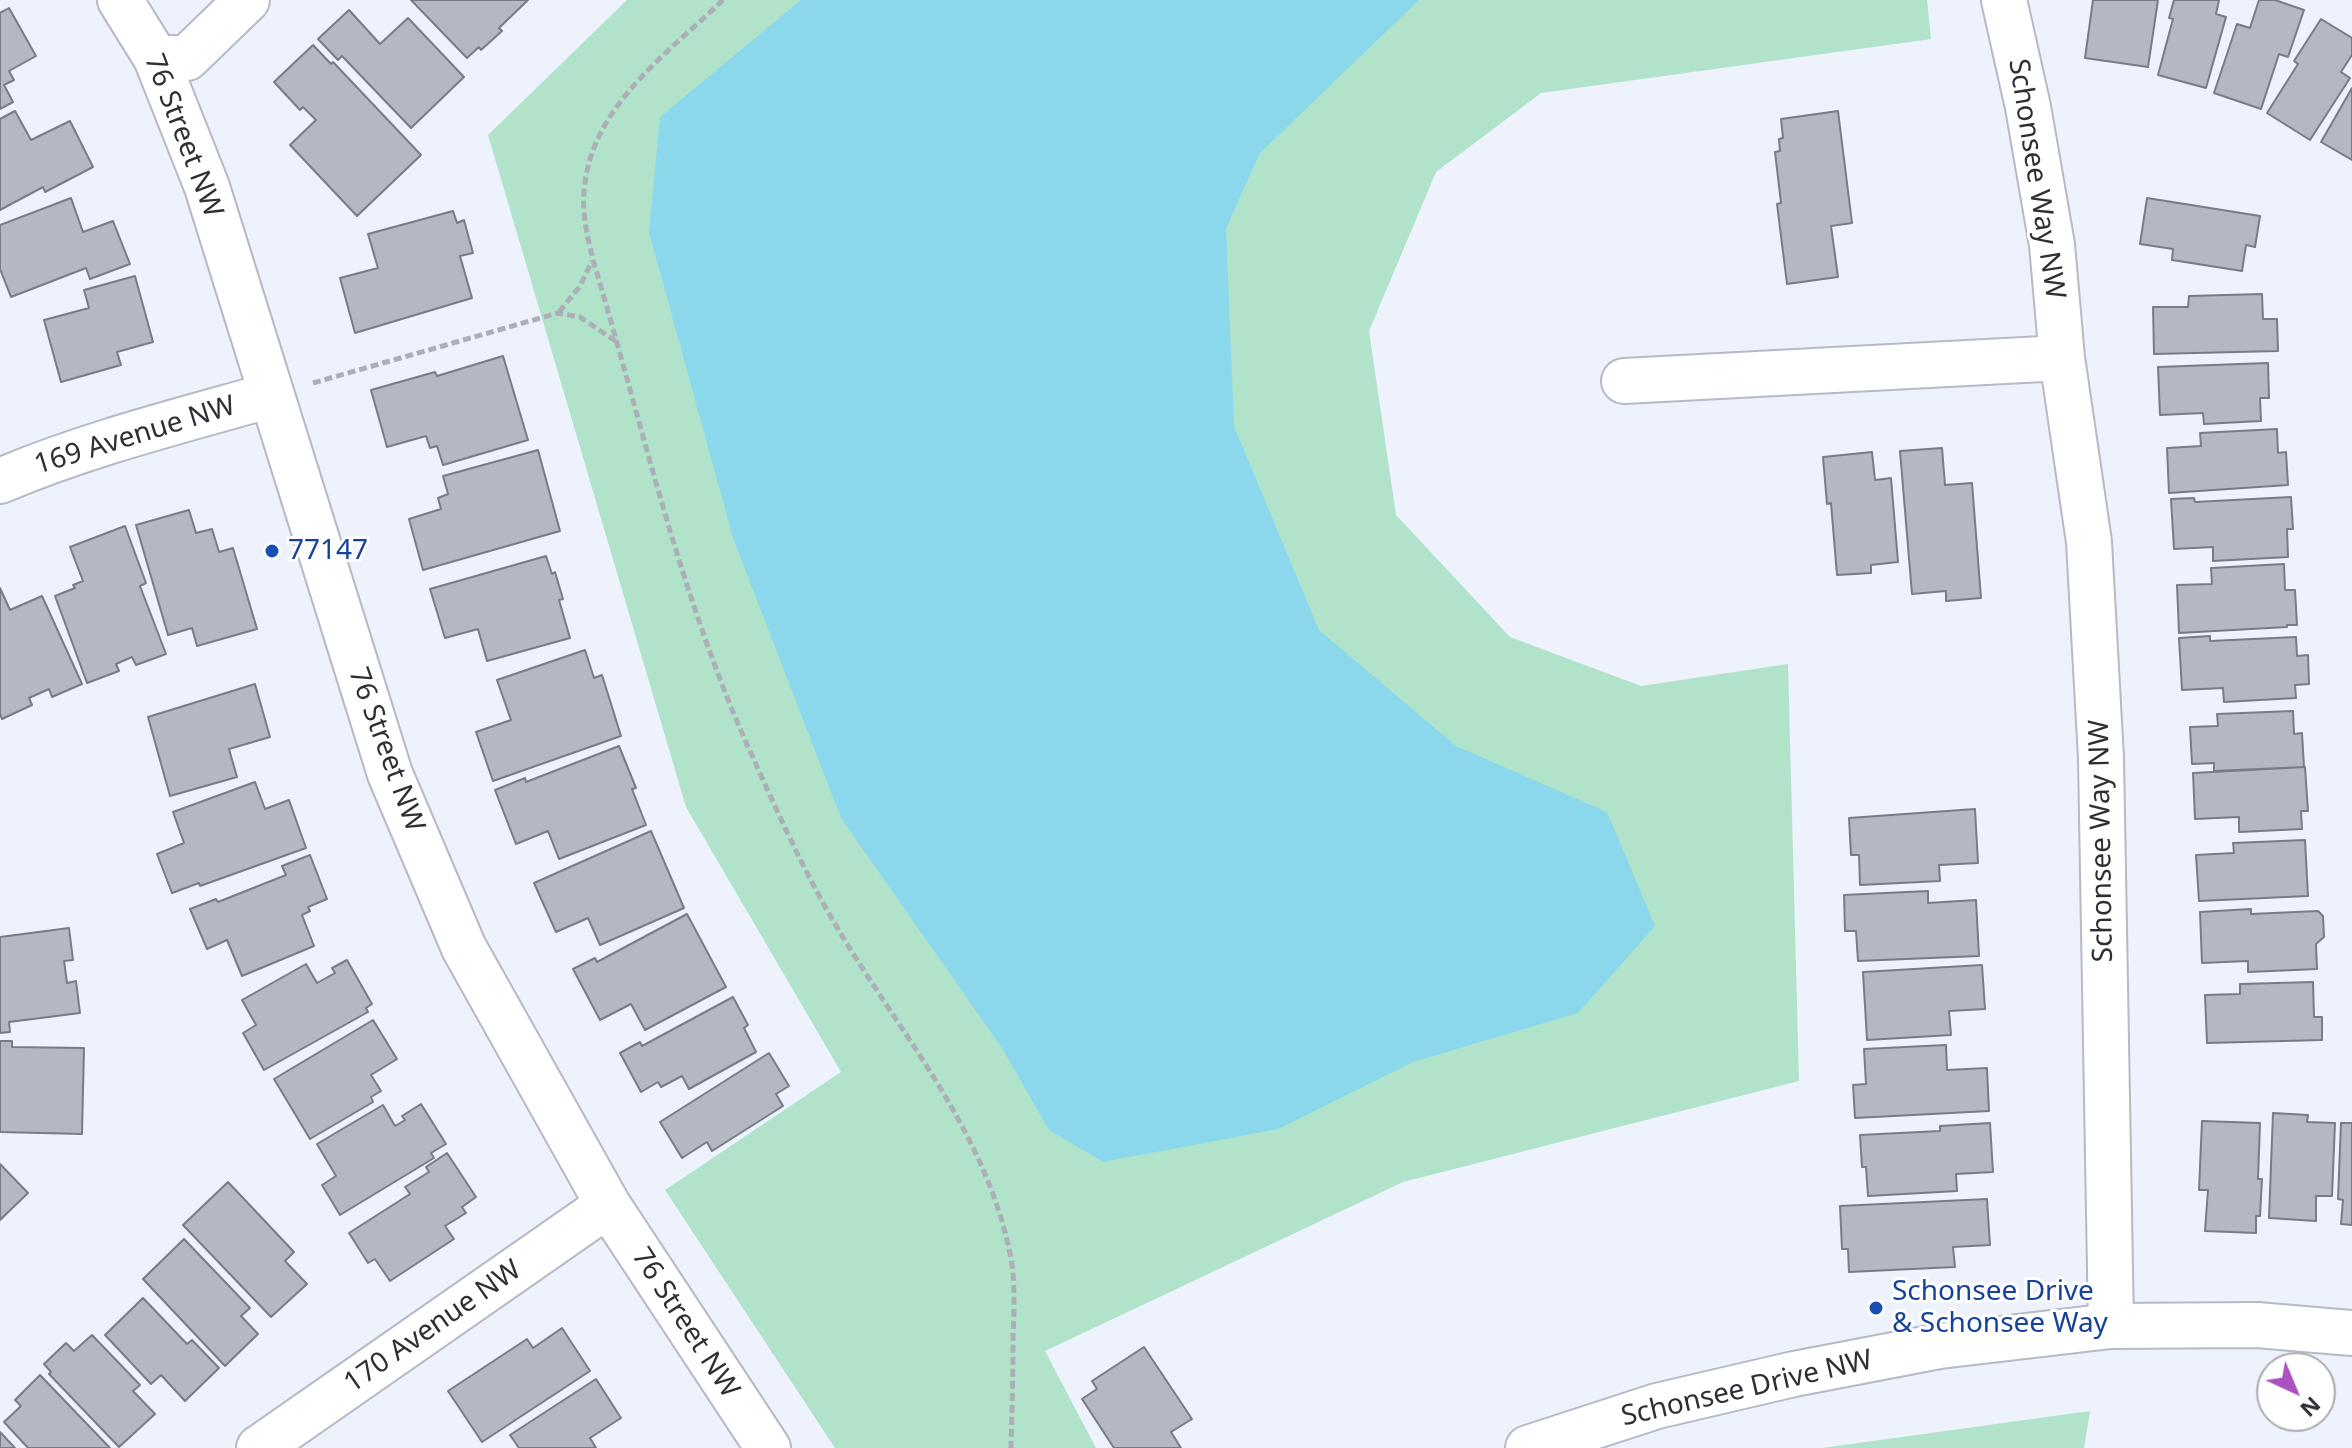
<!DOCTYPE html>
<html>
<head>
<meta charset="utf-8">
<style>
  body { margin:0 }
  #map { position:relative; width:2352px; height:1448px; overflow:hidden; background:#edf2fd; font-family:"Noto Sans",sans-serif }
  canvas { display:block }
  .north { position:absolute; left:2256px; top:1352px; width:80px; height:80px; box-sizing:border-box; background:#fff; border:2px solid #abacae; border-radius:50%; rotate:136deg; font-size:22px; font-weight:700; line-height:32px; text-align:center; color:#2e2f34 }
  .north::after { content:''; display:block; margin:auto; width:28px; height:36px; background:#aa52bf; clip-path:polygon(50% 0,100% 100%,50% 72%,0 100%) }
</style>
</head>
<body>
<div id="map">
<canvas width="2352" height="1448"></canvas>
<div class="north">N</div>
</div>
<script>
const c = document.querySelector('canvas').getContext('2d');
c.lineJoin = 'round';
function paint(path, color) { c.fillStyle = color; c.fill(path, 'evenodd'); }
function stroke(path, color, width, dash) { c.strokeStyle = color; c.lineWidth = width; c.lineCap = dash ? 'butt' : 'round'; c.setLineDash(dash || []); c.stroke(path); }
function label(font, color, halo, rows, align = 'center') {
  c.font = font + ' "Noto Sans",sans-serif'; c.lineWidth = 6; c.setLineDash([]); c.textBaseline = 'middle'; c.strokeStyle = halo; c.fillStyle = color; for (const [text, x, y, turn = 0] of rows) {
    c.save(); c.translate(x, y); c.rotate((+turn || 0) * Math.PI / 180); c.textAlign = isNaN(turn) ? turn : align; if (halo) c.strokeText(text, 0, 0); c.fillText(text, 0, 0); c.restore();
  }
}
paint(new Path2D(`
  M627 0H1927L1931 39 1541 93 1436 172 1369 331 1396 515 1510 637 1641 686 1788 664 1799 1081 1403 1182 1045 1351 1096 1448H835L665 1190 841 1072 686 807 488 135Z
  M2090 1411 2084 1448H1822Z`), '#b0e3ca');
paint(new Path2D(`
  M801 0H1419L1259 154 1226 229 1234 426 1319 630 1456 746 1607 812 1655 926 1578 1013 1413 1062 1278 1129 1103 1162 1049 1130 1002 1048 841 818 733 538 649 232 660 117Z`), '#8bd8ec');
const building = new Path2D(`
  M411 0H528L499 28 502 31 481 50 479 47 467 58Z
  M2093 0H2158L2148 67 2085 58Z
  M2174 0H2219L2216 14 2226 17 2206 88 2158 75 2173 19 2169 18Z
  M2259 0H2275L2304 10 2288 57 2279 54 2261 109 2214 93 2237 24 2250 28Z
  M9 8 36 56 9 71 14 80 4 85 13 102 0 109V13Z
  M349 10 380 44 408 18 464 77 411 128 342 56 338 60 318 39Z
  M2321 19 2352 38V55L2341 72 2350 78 2310 140 2267 113 2298 64 2294 61Z
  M313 45 331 64 333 62 421 155 357 216 290 145 316 120 303 107 300 110 274 82Z
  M2352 88V160L2321 142Z
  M15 111 31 140 70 121 93 167 45 192 43 187 0 210V119Z
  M1838 111 1852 223 1831 226 1838 277 1787 284 1777 204 1781 203 1775 152 1780 151 1779 139 1783 138 1781 119Z
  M71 198 83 232 113 221 130 264 90 279 86 268 11 297 0 269V225Z
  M2147 198 2260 216 2255 247 2246 245 2242 271 2172 260 2173 249 2140 244Z
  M453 211 457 223 464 220 473 253 460 256 472 298 355 333 340 278 378 268 368 234Z
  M135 276 153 342 117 352 121 365 61 382 44 320 89 308 84 290Z
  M2262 294 2263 319H2277L2278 351 2154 354 2153 307H2188L2189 296Z
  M503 356 528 440 443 465 437 446 430 448 426 436 387 447 371 390 435 372 437 376Z
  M2268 363 2269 398H2260L2261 421 2204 424 2203 413 2160 415 2158 367Z
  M2277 429 2278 453 2286 452 2288 485 2169 493 2167 448 2201 446 2200 433Z
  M1942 448 1945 485 1972 483 1981 598 1946 601V591L1912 594 1900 451Z
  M538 450 560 531 423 570 409 519 441 509 438 498 448 494 443 476Z
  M1872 452 1875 480 1891 478 1898 562 1871 565V573L1837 575 1831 503 1827 504 1823 457Z
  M2291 497 2293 529H2287L2288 557 2213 561V547L2174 549 2171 499 2194 498 2195 502Z
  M189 510 196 533 212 529 219 552 233 548 257 629 197 646 192 628 168 635 136 525Z
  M125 526 146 583 140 586 166 654 136 665 132 657 116 664 119 671 87 683 55 596 75 588 73 585 83 581 70 547Z
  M546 556 552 574 555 572 563 599 559 600 570 638 487 661 478 629 445 638 430 589Z
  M2284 564 2285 590H2295L2297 625H2287V627L2179 633 2177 585 2212 584 2211 568Z
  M0 588 10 610 42 596 82 684 52 697 49 689 29 698 32 705 2 719 0 714Z
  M2210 636V641L2296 637 2297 656 2308 655 2309 684 2295 685 2296 698 2224 702 2223 688 2182 690 2179 638Z
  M585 650 594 678 602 675 621 736 493 781 476 732 511 720 497 680Z
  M255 684 270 737 229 749 237 777 170 796 148 717Z
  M2293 711 2294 734 2302 733 2304 767 2214 771V763L2192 764 2190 727 2218 726 2217 714Z
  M619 746 636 788 632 789 646 825 559 859 548 831 516 844 495 790 525 778 526 782Z
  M2305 767 2308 811H2301L2302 829 2239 832V817L2195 819 2193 773Z
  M255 782 265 809 289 800 306 848 200 886 199 883 172 893 157 854 184 843 173 812Z
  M1975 809 1978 863 1939 865 1940 881 1860 885 1859 855H1851L1849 818Z
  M651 831 684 908 600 945 588 918 556 932 534 883Z
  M2305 840 2308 896 2199 901 2196 855 2234 853 2233 843Z
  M310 855 327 899 308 907 310 911 302 915 314 946 242 976 227 940 207 949 190 909 216 899 218 902 286 875 282 866Z
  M1928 891V903L1976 900 1979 956 1858 961 1856 931H1845L1844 895Z
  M2251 909V914L2318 911 2323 916 2324 937 2316 944 2317 969 2248 972V961L2202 963 2200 912Z
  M687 914 726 987 645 1030 631 1004 600 1020 573 969 595 958 597 962Z
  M69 928 73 960 64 961 67 983 76 981 80 1013 9 1022 10 1032 0 1033V937Z
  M347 960 372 1004 366 1008 368 1012 264 1070 243 1033 256 1025 242 1000 306 964 317 983 335 973 332 968Z
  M1982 965 1985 1009 1949 1011 1951 1035 1867 1040 1863 972Z
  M2313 982 2314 1017H2322V1040L2207 1043 2205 995 2240 994V984Z
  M733 997 748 1025 744 1028 756 1052 689 1089 682 1076 661 1087 658 1082 641 1092 620 1053 640 1042 642 1046Z
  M373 1020 397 1059 371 1075 381 1091 371 1097 373 1102 310 1139 274 1079Z
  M0 1041H12V1047L84 1048 82 1134 0 1132Z
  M1946 1045 1947 1070 1987 1068 1989 1111 1855 1118 1853 1085 1866 1084 1864 1049Z
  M769 1053 789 1086 776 1094 783 1106 712 1151 707 1142 682 1158 660 1122Z
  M421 1104 446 1144 431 1153 434 1158 340 1215 322 1185 336 1176 317 1144 383 1105 395 1126 405 1120 402 1116Z
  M2273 1113 2308 1115 2307 1122 2335 1123 2332 1196H2316V1221L2269 1218Z
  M2202 1121 2260 1123 2258 1179H2262L2260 1216H2256V1233L2205 1231 2208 1190H2199Z
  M1990 1123 1993 1172 1956 1174 1957 1191 1868 1196 1866 1167H1862L1860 1135 1940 1131V1126Z
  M2341 1123H2352V1225L2341 1224 2343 1200 2338 1199Z
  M447 1153 476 1197 462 1207 466 1213 445 1226 454 1239 390 1281 375 1259 368 1263 349 1233 410 1194 405 1187 429 1172 426 1167Z
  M0 1164 28 1193 0 1220Z
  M228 1182 294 1252 285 1261 307 1284 271 1317 183 1225Z
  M1987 1199 1990 1245 1953 1247 1955 1267 1849 1272 1848 1249H1842L1840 1206Z
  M184 1239 250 1308 241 1316 258 1334 225 1366 143 1279Z
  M143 1298 187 1344 192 1340 219 1368 185 1401 161 1375 151 1384 105 1335Z
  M562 1328 590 1371 482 1442 448 1391 527 1339 533 1348Z
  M92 1335 140 1385 133 1391 155 1414 119 1447 49 1374 51 1372 44 1364 66 1343 74 1351Z
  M1144 1347 1192 1419 1171 1432 1181 1448H1114L1082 1399 1097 1389 1092 1381Z
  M40 1375 110 1448H28L4 1422 21 1406 15 1400Z
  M596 1379 621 1418 590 1438 596 1448H519L510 1435Z
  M0 1432 15 1448H0Z`);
paint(building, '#b3b8c3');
stroke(building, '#787c86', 2);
const minor = new Path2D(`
  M120 0 156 58 207 187 390 774 464 948 608 1205 768 1448
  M2004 0 2028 107 2052 245 2062 358 2089 542 2101 758 2111 1326
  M156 58H187L247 0
  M1624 381 2062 358
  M0 481C87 444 180 421 271 395
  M259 1448 608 1205
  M1528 1448 1657 1406 1794 1374 1940 1346 2111 1326 2257 1325 2352 1333`);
stroke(minor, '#b5bac5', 48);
stroke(new Path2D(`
  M723 0C666 55 589 108 584 193 582 216 588 238 593 260 642 423 679 593 749 749 778 813 807 879 844 939 905 1039 984 1132 1009 1249 1016 1278 1014 1309 1013 1339 1013 1375 1012 1412 1011 1448
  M559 312 580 286 592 261
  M313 383 558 313 580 317 617 342`), '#acafb8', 5, [8, 4]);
stroke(minor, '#fff', 44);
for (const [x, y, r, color] of [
  [272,551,8,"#1a4fb4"],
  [1876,1308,8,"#1a4fb4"]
]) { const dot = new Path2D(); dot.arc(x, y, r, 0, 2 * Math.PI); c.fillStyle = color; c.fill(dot); stroke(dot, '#fff', 3); }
label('28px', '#2e2f34', '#fff', [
  ["76 Street NW",183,136,69],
  ["Schonsee Way NW",2036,179,81],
  ["169 Avenue NW",135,436,-17],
  ["76 Street NW",386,750,70],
  ["Schonsee Way NW",2102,841,-91],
  ["76 Street NW",685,1323,57],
  ["170 Avenue NW",433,1327,-35],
  ["Schonsee Drive NW",1747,1389,-13]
]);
label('28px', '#164399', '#fff', [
  ["77147",288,551],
  ["Schonsee Drive",1892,1292],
  ["& Schonsee Way",1892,1324]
], 'left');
</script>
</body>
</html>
